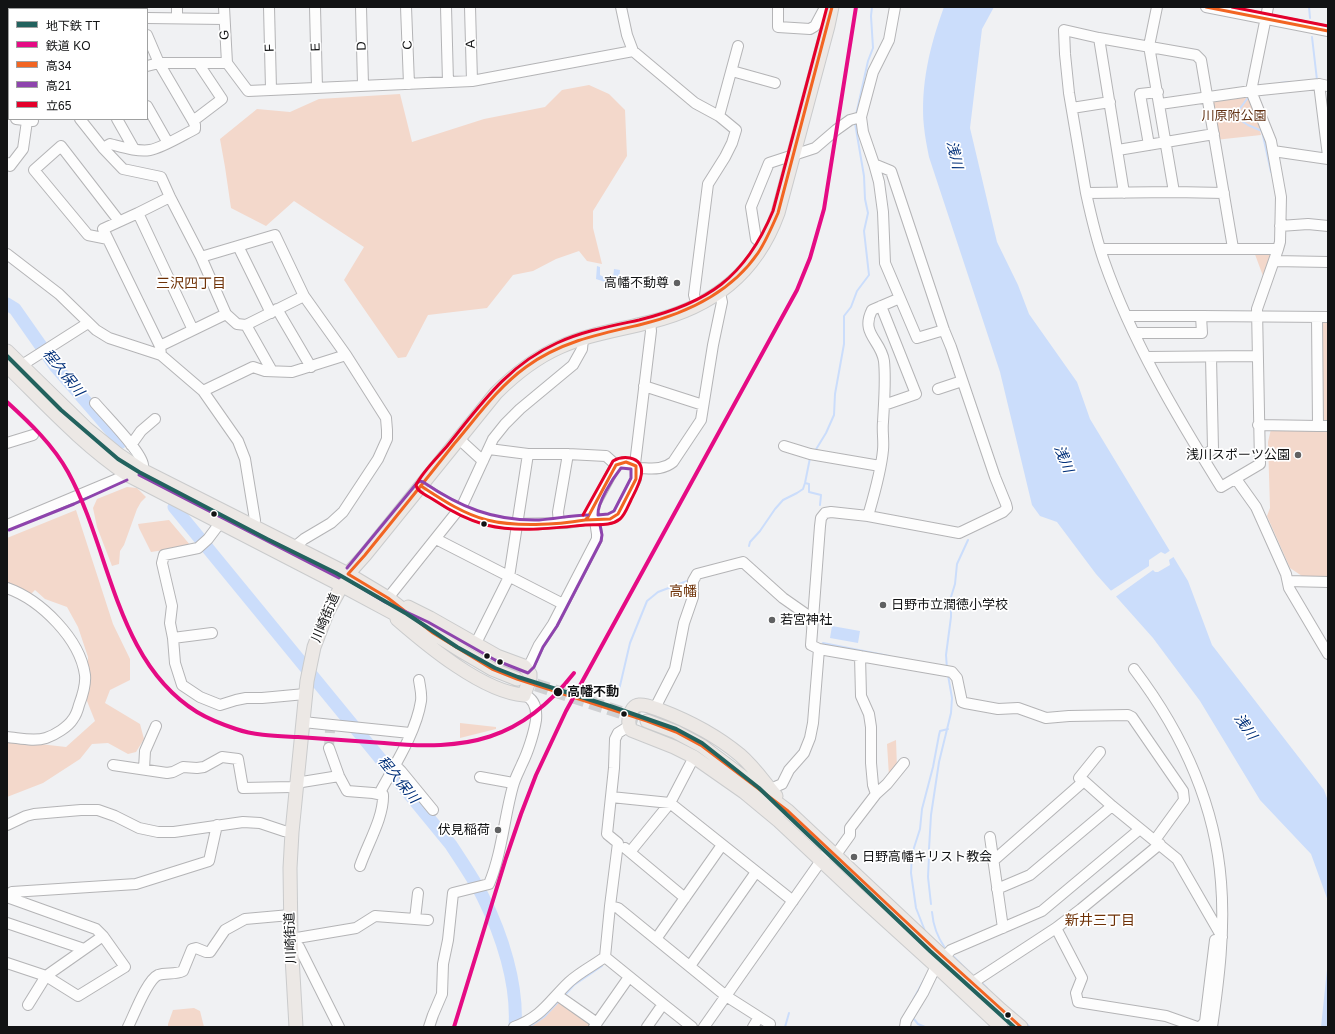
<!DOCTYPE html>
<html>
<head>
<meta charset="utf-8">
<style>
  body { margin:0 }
  #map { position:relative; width:1335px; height:1034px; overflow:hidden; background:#f0f1f3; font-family:Arial,"Noto Sans JP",sans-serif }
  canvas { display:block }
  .frame { position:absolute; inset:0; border:8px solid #121314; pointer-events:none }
  .legend { position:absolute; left:8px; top:8px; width:140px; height:112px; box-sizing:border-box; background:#fff; border:1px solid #a0a1a1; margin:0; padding:5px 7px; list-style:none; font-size:12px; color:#121314 }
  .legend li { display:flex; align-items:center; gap:8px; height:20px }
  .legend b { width:20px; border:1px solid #a0a1a1 }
</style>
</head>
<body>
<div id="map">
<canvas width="1335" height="1034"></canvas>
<div class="frame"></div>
<ul class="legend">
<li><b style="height:5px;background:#22625e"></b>地下鉄 TT</li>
<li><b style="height:5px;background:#e50b84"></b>鉄道 KO</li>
<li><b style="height:5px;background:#f26522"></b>高34</li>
<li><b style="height:5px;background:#8e44ad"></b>高21</li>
<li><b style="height:5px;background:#e4002b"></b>立65</li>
</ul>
</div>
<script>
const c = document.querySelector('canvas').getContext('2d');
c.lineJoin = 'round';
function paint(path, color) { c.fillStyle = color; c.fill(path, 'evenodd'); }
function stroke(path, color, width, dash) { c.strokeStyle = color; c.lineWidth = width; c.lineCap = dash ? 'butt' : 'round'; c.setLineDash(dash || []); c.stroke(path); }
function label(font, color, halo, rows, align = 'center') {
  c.font = font + ' Arial,"Noto Sans JP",sans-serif'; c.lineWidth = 3.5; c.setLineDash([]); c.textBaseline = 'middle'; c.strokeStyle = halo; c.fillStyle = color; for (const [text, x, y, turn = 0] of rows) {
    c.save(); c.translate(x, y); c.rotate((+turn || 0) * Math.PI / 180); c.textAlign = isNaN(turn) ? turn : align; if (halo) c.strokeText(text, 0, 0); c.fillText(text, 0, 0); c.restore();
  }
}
paint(new Path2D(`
  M589 85 609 94 625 110 627 156 593 211V228L602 264 587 261 579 251 556 259 533 271 513 275 487 308 428 315 406 357 398 358 344 280 364 247 294 201 266 226 231 208 225 167 220 139 257 109 290 112 319 99 400 94 412 142 484 119 545 107 562 90Z
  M1251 91 1261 135 1215 140 1208 97Z
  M1253 249H1278L1266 284Z
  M1328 319V422H1324L1320 419V323Z
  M1271 429H1328V578H1305L1290 568 1267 516 1270 508 1268 442Z
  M127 487 137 488 146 497 141 502 137 509 124 545 120 551 119 564 112 566 97 527 93 508 97 499Z
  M76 510 113 624 130 659V680L110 690 105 703 140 724 144 739 136 752 128 754 108 743 92 744 80 759 43 783 7 797V743H31L66 747 95 721 87 701 88 657 78 627 67 607 45 599 35 590 29 596 7 584V538Z
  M169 520 191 546 151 552 139 528 138 524Z
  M460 723 496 727V729L460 738Z
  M896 740 897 768 889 776 887 744Z
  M558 1000 589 1019 590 1027H528V1025L545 1014Z
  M194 1008 200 1011 204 1027H168V1024L173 1010Z`), '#f3d8cb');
paint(new Path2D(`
  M944 7H994L982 29 970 128 997 242 1018 285 1029 314 1077 382 1090 419 1188 581 1212 645 1324 790 1328 801V901L1311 854 1260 800 1200 701 1153 638 1096 574 1057 522 1040 516 1032 505 1000 372 929 157C927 147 925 137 924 127 920 86 930 45 944 7Z
  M597 266 600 267V275L609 280 613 279 614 269 620 270 619 283H608L596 279Z
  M832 626 860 631 858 643 830 638Z
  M1328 960V1027H1321Z`), '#cbddfb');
paint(new Path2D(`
  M1171 550 1175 556 1169 560 1170 565 1158 572H1155L1153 570 1114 598 1109 592 1149 566V560L1161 552 1165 554Z`), '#f0f1f3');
stroke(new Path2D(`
  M1309 7 1310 18
  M1312 37 1317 80
  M1280 83 1289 82
  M1249 96 1239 110 1240 120 1248 125 1262 131 1271 172
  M856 115 868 61 873 48 871 16 872 7
  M815 451 826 433 834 415 835 394 844 344V316L851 307 857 291 869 275 864 231 868 213 865 199 864 176 855 123
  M805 483 809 484V492L821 495 820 505
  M749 546 750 542 760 531 775 509 783 500 797 493 803 489 805 483 810 458
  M823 643 889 656
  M947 669 946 655 951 617V597L955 584 957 564 968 540
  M619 690 630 643 647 601 658 592 687 581
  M929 849 931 815 939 762 951 713 952 698 948 675
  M929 856 928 877 931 904
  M932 912C933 924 938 938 945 948
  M925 931 916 908 911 873 912 854 920 829 922 809 933 767 939 735 940 731 948 729
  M952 955 972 975
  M982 983 987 988
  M564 996 574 985 602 966
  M913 1000 925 978
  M913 1018 918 1024 925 1027
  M1024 1022 1030 1027
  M529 1027 544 1017 559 1001
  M785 1027 789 1013`), '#cbddfb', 2);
stroke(new Path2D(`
  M7 304 15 309 55 366 121 442
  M174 507 451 845C462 862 474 879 483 897 502 935 518 984 515 1027`), '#cbddfb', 13);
stroke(new Path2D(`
  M329 748 330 730`), '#cfd0d2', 10, [10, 5]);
stroke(new Path2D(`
  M518 679 647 721`), '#cfd0d2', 13, [13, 6]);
const minor = new Path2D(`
  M60 7 61 9
  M96 7 97 9
  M135 7 136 9
  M177 7V18
  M224 7 227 63
  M269 7 271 89
  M315 7 317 88
  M361 7 363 85
  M406 7 409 84
  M446 7 448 82
  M470 7 472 81
  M621 7 627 35 633 51
  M778 7V27L810 29 815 26 823 11 831 9
  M895 7 889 40 873 72 861 117 863 132 874 164 891 171 944 330 951 347 995 477 1006 504 1007 508 1003 512 959 533 868 516 831 512 825 513 821 518 820 526 811 645 819 649 952 672 957 678 962 702 965 703 998 709 1018 708 1046 718 1069 716 1128 715 1132 717 1183 791 1184 800 1155 840
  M1206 7 1328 31
  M1268 7 1251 91 1271 141 1281 197 1280 242 1278 249
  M41 9 45 7
  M147 18 224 19
  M7 22H9
  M147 35 159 63 193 121
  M1099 38 1124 193
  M7 56 9 55
  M198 63 222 99 193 121 195 125V129C183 135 162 148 150 150 137 152 122 147 110 144L103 148 123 169 161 177 170 197 201 257 226 314 237 324 246 325 272 371
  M227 63 248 91 472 81 633 51 695 103 719 116 736 130 732 143 725 157 708 184 694 295 697 306
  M147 66 159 63H227
  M732 71 775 83
  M1319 84 1328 156
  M1160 104 1251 91 1319 84 1328 86
  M7 106 9 109
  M147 106 168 143
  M1072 108 1110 102
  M719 116 738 46
  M16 119 33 121
  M80 119 103 148
  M117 119 134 149
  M1149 145 1140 94 1158 92
  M1118 150 1214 134
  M1273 151 1328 159
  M7 163 10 166 23 149 27 121
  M874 164 879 182 883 212 885 263 917 338 944 330
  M1174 192 1224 193
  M1086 193 1069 93 1065 54 1064 30 1099 38 1196 55 1201 60 1233 248
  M138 213 193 330
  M1280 226 1308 224 1328 226
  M108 239 88 235 34 170 61 146 119 221
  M764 245 756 239 751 207 769 163 815 148 836 130 850 120 861 117
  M238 246 271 313
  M1101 249H1278L1257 309 1260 464 1221 487C1176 415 1132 341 1104 261 1096 238 1091 216 1086 193L1174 192 1149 46 1157 7
  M7 254 59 294 96 330 109 338 161 355 203 391 238 441 245 459 255 520 253 533
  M201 257 275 235 304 296 346 355 386 418 387 430V439L378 459 343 512 331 523 304 539 298 544 291 553
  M1274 261 1328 262
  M881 306 916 394 884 405
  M277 309 311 367
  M1127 316H1201L1202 333H1134
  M1201 316 1328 317
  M1317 317 1318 426H1328
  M246 325 304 296
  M160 346 226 314
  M161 355 160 346 103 229 138 213 170 197
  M1146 357 1257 356
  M22 365 88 323
  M644 386 703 405
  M938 389 962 381
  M203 391 253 367 265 371 292 372 346 355
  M1258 425 1318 426
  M459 439 483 461
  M7 443 33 435
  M131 445 141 431 155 419
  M784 446 810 454 880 466
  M489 449 528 454H568L606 456 616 465
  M1202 457 1213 449 1211 357
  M635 464 651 331 650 322
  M637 468C650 468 662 471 673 462L701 420 713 345 722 302 720 293
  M1236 479 1256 507 1286 574 1289 588 1328 654
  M421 486 446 502 475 516 487 520 509 524 566 523 585 520 610 519 618 514 636 479V466C631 462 621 461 616 465L588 517 585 520
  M868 516C874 495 881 472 883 450 884 441 882 431 883 422 884 403 886 380 884 361 881 340 860 334 872 310L900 298
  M220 523 208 539 198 548 164 555 162 563 172 606 170 623 173 638 175 663 182 685 200 697 220 705 236 700 246 698H262L305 694
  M559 523 558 512 568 454
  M7 525 117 479 140 469 143 465C142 452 105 415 95 403
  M436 539 563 604
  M1288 581 1328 582
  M7 588C41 600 80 639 85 675 86 684 82 697 79 705 78 709 76 715 73 719 68 727 55 735 46 738 34 742 19 738 7 737
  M388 598 463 504 493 439 505 424 520 409 573 365 582 349 583 339
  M173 638 212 633
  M475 645 509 577 528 454
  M860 656 861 696 869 714 871 727V763L873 785 876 794
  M527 668 530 664 539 645 553 624 597 539V534L594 514
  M1134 669C1181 731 1215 803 1221 882 1225 930 1219 979 1212 1027
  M655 708 675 669 684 623 693 597V581L697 574 743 562 783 598 813 619
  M303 722 410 733
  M329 748 339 776 347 791 373 793 383 795C384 817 367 845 360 866
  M113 765 167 773 173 772 183 767 197 768 204 767 222 757 238 759 243 788 292 787 302 782 339 776
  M395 765 401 771 433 810
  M144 769 145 751 156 726
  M480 777 513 783
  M1084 781 1112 806 1177 859 1222 937
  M770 789 782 784 789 770 804 753 810 738 813 723 819 649
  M379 794C394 766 416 733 421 701 422 694 420 687 419 680
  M611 797 670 803 793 901
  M7 825 26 816 34 814 81 810H98L115 816 139 828 158 832H174L243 822 260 823 284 831 292 832
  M990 837 1003 928
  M625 848 685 898
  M630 852 670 803 694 757
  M835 856 850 835V828L876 794 887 784 904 763
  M993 861 1084 781 1079 778 1100 752
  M997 889 1030 875 1112 806
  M7 896 12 892 136 884 209 861 217 825
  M7 897 96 929 103 936 125 967 78 996 46 976 7 963
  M610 906 618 843 607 834 614 768 615 739 618 733 629 726
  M415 919 418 893
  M7 923 84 949
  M1056 928 1082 978 1076 993 1078 1002 1166 1016 1197 1027
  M291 939 356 928 375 916 428 920
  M291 939 299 947 339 1027
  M656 939 722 845
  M605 957 663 1004 692 1027
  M690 966 756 872
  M972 983 1056 928 1081 909 1160 844
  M557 995 597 1023
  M28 1005 46 976 103 936
  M128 1027C134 1015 147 980 158 975 166 972 175 975 183 971L192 949 196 948 206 952H210L225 930 245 919 290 915
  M429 1027 433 1015 442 994 443 964 448 940 453 893 489 884C502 853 504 818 513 786 515 778 519 771 522 764 528 752 534 733 536 720 537 709 535 699 524 695
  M514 1027C543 1016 549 1001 569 982 580 972 594 965 605 957L610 906 618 908 726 996 770 1024
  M594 1027 629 977
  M647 1027 663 1004
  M704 1027 825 855
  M753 1027 759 1017
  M905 1027 906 1021 923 993 936 966 951 950 1042 911 1140 829
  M1200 1027 1205 1022 1215 940`);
const major = new Path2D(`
  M7 351 86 428 119 455 140 469 348 574 388 598 433 633 463 652 492 669 517 679
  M7 366C46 404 83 445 128 475L341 585 408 621
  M397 619C427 645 483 692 524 695L530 678V674L524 666 497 656 430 618 408 607
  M647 721 676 732 702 746 788 811 937 951 1001 1010 1021 1027
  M776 796C764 782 754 767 740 755 716 735 689 721 660 710 654 708 645 704 639 705 634 705 631 711 630 715 628 721 628 725 631 730L674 747 694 757 744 792 779 821
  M774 814 779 821 860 897 936 966 1001 1027
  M296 1027 291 939 290 868 292 832 307 681 314 647 327 613 348 574 365 555 496 393C515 374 535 358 560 347 588 334 620 330 650 322 712 307 756 274 778 213L828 26 832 7`);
stroke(minor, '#b4b4b6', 12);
stroke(major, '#cacbcc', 15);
stroke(minor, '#fdfdfd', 10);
stroke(major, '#ece8e5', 13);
stroke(new Path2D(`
  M832 7 778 213C772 227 766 241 758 253 730 294 685 314 639 325 599 334 560 342 526 367 497 388 477 417 454 444 425 481 395 518 365 555L348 574 388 598 433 633 492 669 517 679 647 721 676 732 702 746 788 811 937 951 1021 1027
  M1206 7 1328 31
  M626 462 636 466V479L618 514 610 519 585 520 588 517 616 465Z
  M421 486C441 499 463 514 487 520 515 527 556 525 585 520`), '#f26522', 3);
stroke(new Path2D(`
  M621 468 631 469V478L614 511 608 514 598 515C597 503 613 478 621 468Z
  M139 475H140L341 576 339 578Z
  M9 530 74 504 127 480
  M347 568 417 483 420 481 423 482C460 507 493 521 539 520 555 519 572 515 588 515
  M350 581 385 602 428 622 495 660 528 673 534 667 543 647 557 626 601 541 602 535 600 525`), '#8e44ad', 3);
stroke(new Path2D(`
  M1232 7 1328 26
  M583 515 613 461C618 458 624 457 630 458 652 463 637 488 631 500 628 506 625 515 620 519 610 527 597 524 585 525 553 528 518 533 486 525 468 520 449 510 434 500 428 496 417 492 416 485 423 471 438 457 448 445 481 404 508 365 557 343 583 331 611 326 639 320 708 303 745 278 773 211L827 7`), '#e4002b', 3);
stroke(new Path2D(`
  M7 402C30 423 53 445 68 472 111 550 115 661 197 712 207 718 224 725 236 729 256 736 278 736 298 737 327 739 355 741 384 743 466 751 521 741 574 673
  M454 1027 506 858 521 814 536 775 566 711 797 290 810 258 824 209 856 7`), '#e50b84', 4);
stroke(new Path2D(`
  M7 356 61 410 118 459 139 472 267 539 336 573 407 614 457 647 495 668 518 677 613 707 676 729 702 743 759 788 930 951 1014 1027`), '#22625e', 4);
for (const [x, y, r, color] of [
  [677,283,4,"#606162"],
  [1298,455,4,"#606162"],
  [214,514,3.5,"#121314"],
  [484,524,3.5,"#121314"],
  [883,605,4,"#606162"],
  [772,620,4,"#606162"],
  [487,656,3.5,"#121314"],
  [500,662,3.5,"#121314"],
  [558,692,5,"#121314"],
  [624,714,3.5,"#121314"],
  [498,830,4,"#606162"],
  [854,857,4,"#606162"],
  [1008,1015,3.5,"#121314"]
]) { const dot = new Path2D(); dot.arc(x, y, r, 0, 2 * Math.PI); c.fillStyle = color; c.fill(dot); stroke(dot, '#fff', 1.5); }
label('13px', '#121314', '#fff', [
  ["G",225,35,-93],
  ["A",471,44,-92],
  ["C",408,45,-92],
  ["D",362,46,-92],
  ["E",316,47,-92],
  ["F",270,48,-92],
  ["川崎街道",326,618,-67],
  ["川崎街道",291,938,-92]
]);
label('13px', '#613113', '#fff', [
  ["川原附公園",1234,116]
]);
label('13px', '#121314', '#fff', [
  ["高幡不動尊",669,283],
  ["浅川スポーツ公園",1290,455],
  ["日野市立潤徳小学校",891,605,"left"],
  ["若宮神社",780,620,"left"],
  ["伏見稲荷",490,830],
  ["日野高幡キリスト教会",862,857,"left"]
], 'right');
label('bold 13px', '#121314', '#fff', [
  ["高幡不動",567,692]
], 'left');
label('italic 14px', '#002f79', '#fff', [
  ["浅川",954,155,77],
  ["程久保川",63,373,51],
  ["浅川",1063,459,68],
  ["浅川",1245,727,55],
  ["程久保川",398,780,51]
]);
label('14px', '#6e3106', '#fff', [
  ["三沢四丁目",191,284],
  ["高幡",683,592],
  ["新井三丁目",1100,921]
]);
</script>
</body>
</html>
